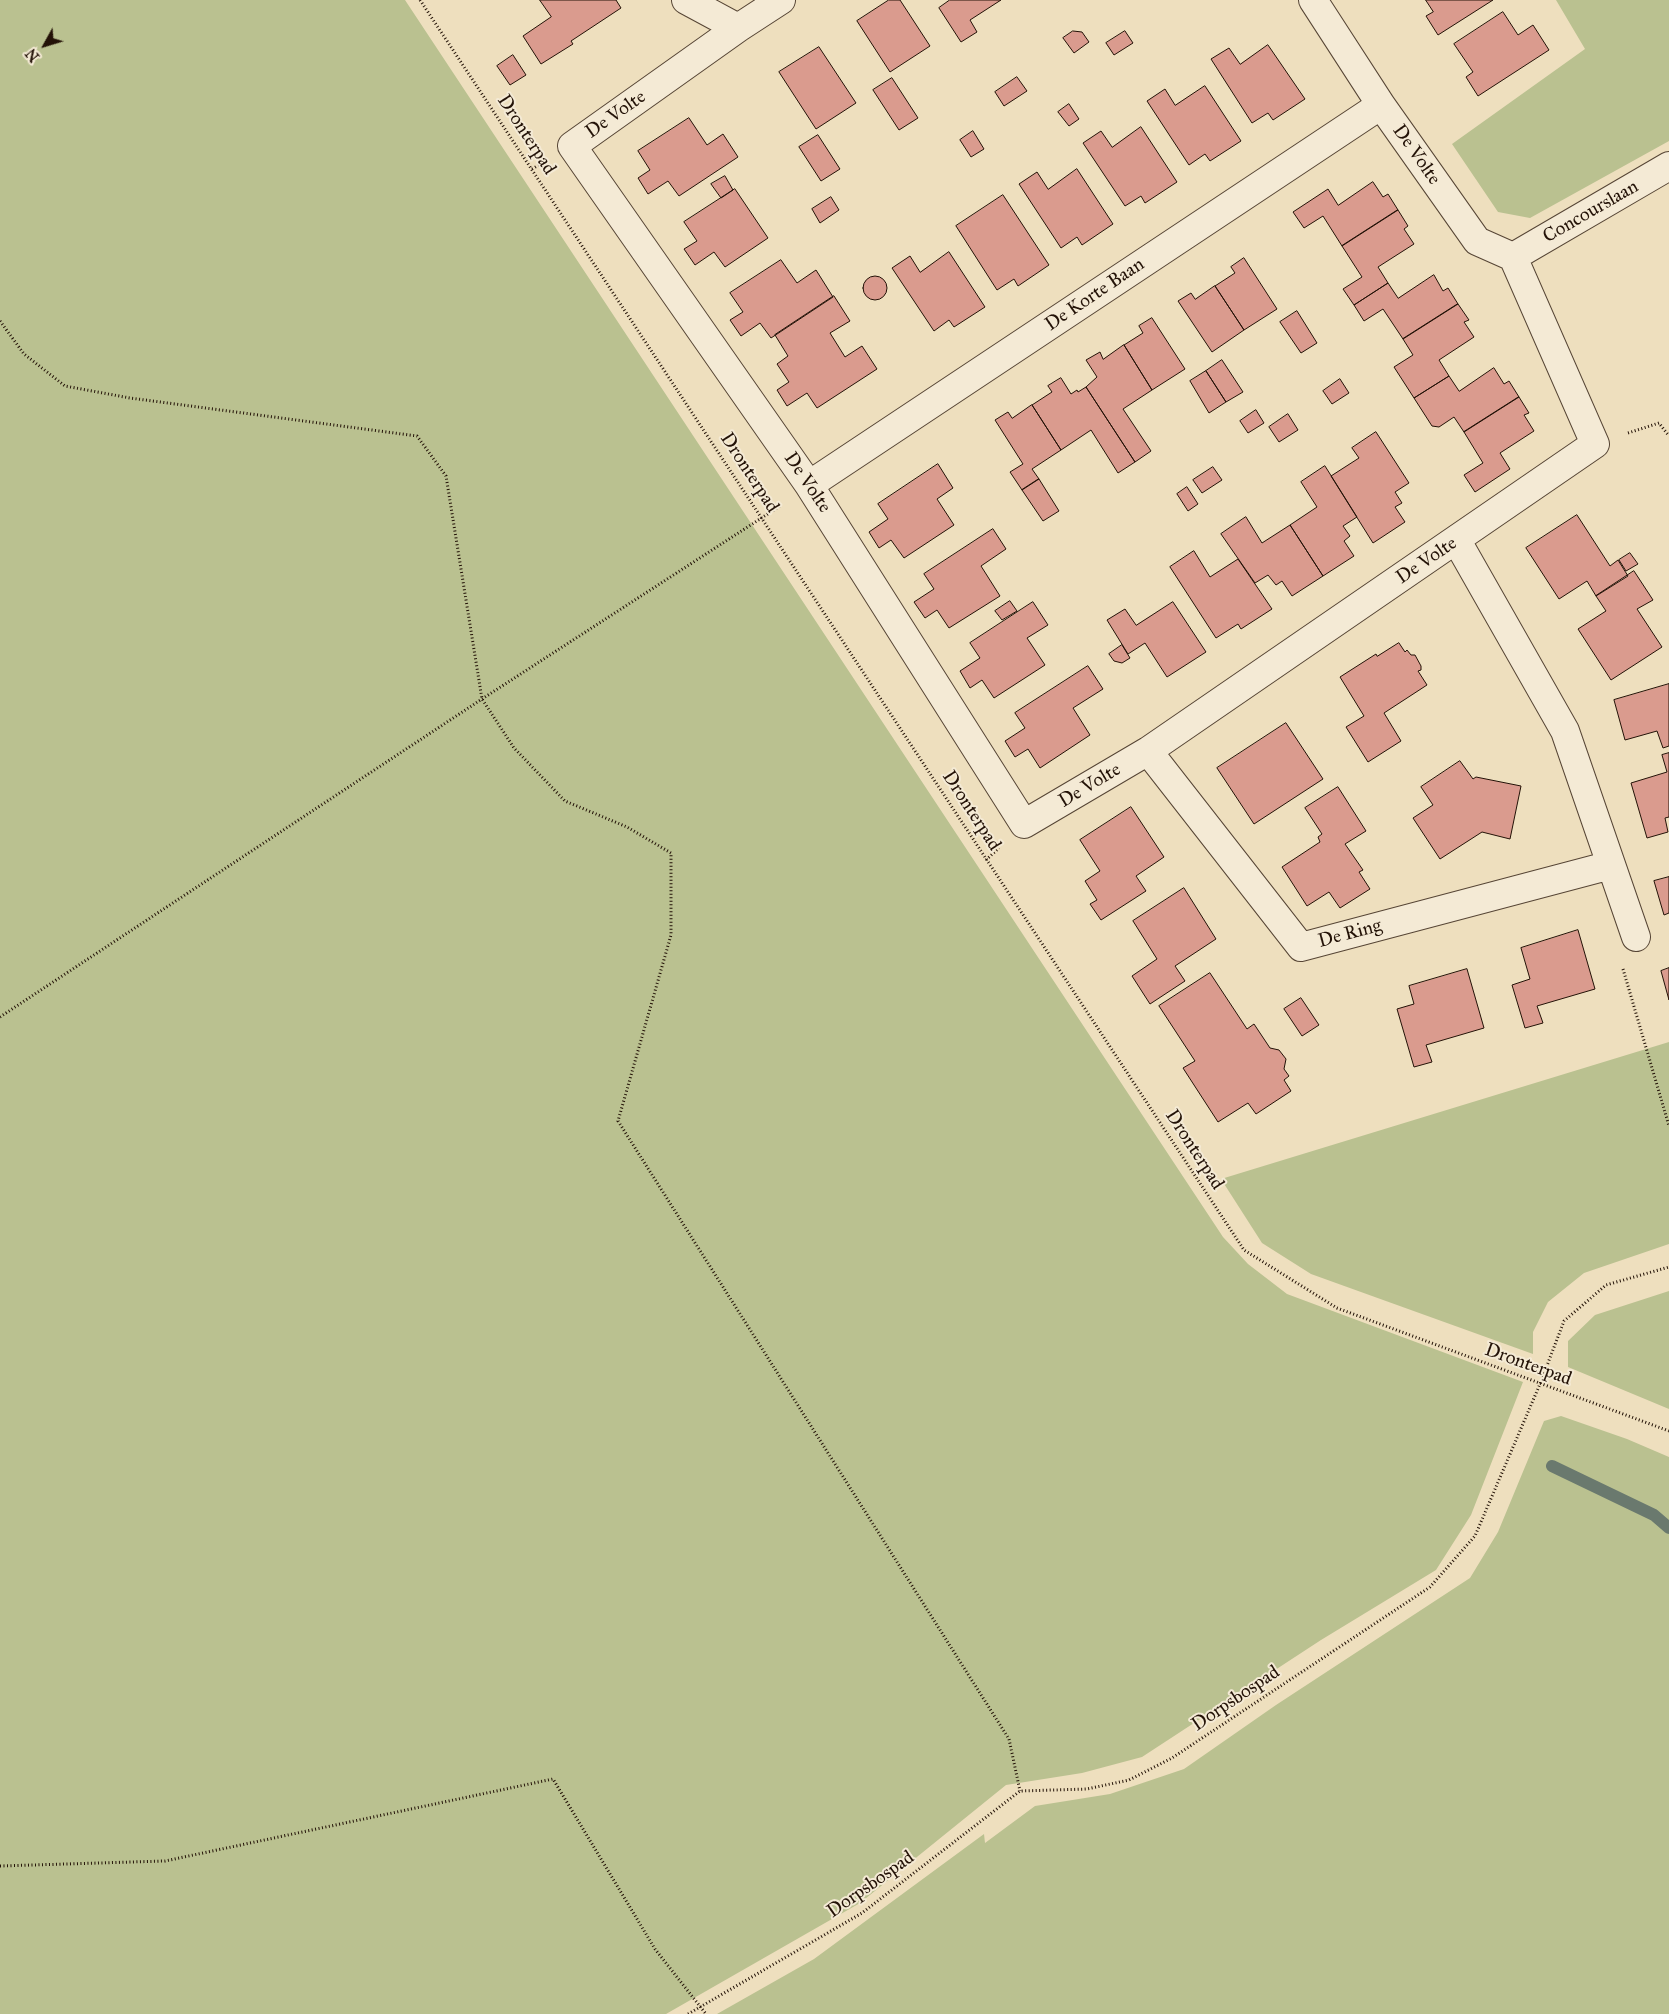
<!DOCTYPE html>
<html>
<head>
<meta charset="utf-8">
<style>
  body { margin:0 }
  #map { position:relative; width:1669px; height:2014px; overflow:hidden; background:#eedfbe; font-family:"IM FELL Great Primer",serif }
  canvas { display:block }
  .north { position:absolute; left:20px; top:20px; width:50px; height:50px; -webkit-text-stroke:4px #f4ead5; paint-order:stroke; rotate:231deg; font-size:14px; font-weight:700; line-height:20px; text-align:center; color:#231207 }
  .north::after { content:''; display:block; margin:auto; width:18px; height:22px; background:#231207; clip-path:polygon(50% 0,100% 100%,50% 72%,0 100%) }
</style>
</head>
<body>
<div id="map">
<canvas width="1669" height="2014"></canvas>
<div class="north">N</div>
</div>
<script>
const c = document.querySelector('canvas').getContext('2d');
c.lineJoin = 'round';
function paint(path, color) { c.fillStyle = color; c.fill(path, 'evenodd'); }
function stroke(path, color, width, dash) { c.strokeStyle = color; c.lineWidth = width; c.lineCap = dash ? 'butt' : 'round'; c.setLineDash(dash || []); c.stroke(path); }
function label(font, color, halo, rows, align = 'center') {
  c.font = font + ' "IM FELL Great Primer",serif'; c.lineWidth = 4; c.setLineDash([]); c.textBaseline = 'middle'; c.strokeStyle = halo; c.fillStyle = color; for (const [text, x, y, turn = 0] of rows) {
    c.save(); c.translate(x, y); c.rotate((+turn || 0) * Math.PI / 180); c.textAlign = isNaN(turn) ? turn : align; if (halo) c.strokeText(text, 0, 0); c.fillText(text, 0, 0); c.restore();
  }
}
paint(new Path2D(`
  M0 0H405L1223 1237 1248 1264 1287 1294 1523 1382 1471 1515 1436 1570 1321 1640 1142 1757 1082 1773 1006 1785 860 1903 666 2014H0Z
  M1556 0H1669V141L1530 218 1498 212 1452 144 1585 49Z
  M1669 1042V1244L1584 1273 1548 1302 1533 1332V1354L1311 1274 1262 1243 1221 1179Z
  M1669 1291V1409L1568 1367V1341L1595 1315Z
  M1561 1416 1627 1439 1669 1457V2014H717L814 1959 984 1834 985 1843 1035 1806 1110 1794 1184 1769 1276 1705 1470 1578 1498 1532 1544 1421Z`), '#bac190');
stroke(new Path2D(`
  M1552 1466 1654 1515 1669 1528`), '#6a796e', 12);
const building = new Path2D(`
  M540 0H616L621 8 571 41 573 44 541 64 523 36 551 17Z
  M889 0H900L930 46 890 72 857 21Z
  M950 0H1001L970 20 977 32 961 42 939 8Z
  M1426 0H1493L1438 35 1426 16 1433 12Z
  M1503 12 1518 35 1533 25 1549 50 1478 96 1466 77 1473 72 1454 44Z
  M1073 31 1082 32 1089 42 1074 53 1063 38Z
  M1125 31 1133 43 1114 55 1106 43Z
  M1268 45 1305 99 1273 120 1268 113 1252 123 1211 59 1229 48 1240 64Z
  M819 47 856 103 816 129 779 72Z
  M513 55 526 75 510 85 497 66Z
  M1017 77 1027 91 1004 106 995 92Z
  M892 78 918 118 899 130 873 90Z
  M1205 86 1241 141 1210 161 1205 154 1189 165 1147 101 1165 89 1175 105Z
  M1069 104 1079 119 1069 126 1058 112Z
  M689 118 707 145 723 134 738 157 679 196 668 181 648 194 638 178 650 170 638 151Z
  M1141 127 1177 182 1145 203 1141 196 1125 206 1083 143 1101 131 1112 147Z
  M973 131 984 149 971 157 960 140Z
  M818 135 840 169 821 181 799 147Z
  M1077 169 1113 224 1082 245 1077 237 1061 248 1019 184 1037 172 1048 189Z
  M725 176 733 190 721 198 711 184Z
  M1373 182 1383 197 1388 194 1398 210 1342 246 1323 216 1304 228 1293 212 1328 189 1338 205Z
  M735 189 768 238 725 267 714 252 695 265 684 249 697 241 684 222Z
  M1003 195 1049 265 1018 286 1014 279 997 290 956 226Z
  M831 197 839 210 820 223 812 209Z
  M1398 210 1408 226 1404 229 1414 244 1378 267 1388 283 1354 305 1343 289 1362 277 1342 246Z
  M949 252 985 307 954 327 949 320 934 331 892 268 910 256 920 272Z
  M1244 258 1277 309 1244 330 1215 286 1235 273 1231 267Z
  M781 260 797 283 816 270 833 297 771 338 760 323 741 336 730 320 743 312 730 293Z
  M1434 275 1443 291 1448 288 1458 304 1403 339 1383 309 1364 321 1354 305 1388 283 1398 298Z
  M863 288a12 12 0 1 1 24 0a12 12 0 1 1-24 0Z
  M1215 286 1244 330 1212 352 1178 301 1191 293 1195 299Z
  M834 296 850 321 830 333 845 357 862 346 877 369 817 408 807 393 787 406 777 390 789 382 777 364 788 356 775 335Z
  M1458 304 1469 320 1464 322 1474 337 1439 360 1449 376 1414 398 1394 367 1413 355 1403 339Z
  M1297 311 1317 343 1301 353 1280 322Z
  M1152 318 1185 369 1152 390 1124 345 1143 333 1139 326Z
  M1124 345 1152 390 1123 409 1151 451 1135 462 1086 387 1097 377 1086 360 1100 352 1103 359Z
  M1222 360 1243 392 1226 402 1206 371Z
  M1494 368 1504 384 1509 381 1519 397 1464 432 1454 417 1439 427 1432 426 1414 398 1449 376 1459 391Z
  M1206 371 1226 402 1209 413 1190 381Z
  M1061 378 1071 394 1077 390 1078 392 1086 387 1135 462 1118 473 1091 430 1061 450 1032 405 1052 392 1048 386Z
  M1340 379 1349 393 1332 404 1323 391Z
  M1519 397 1529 413 1524 415 1534 431 1500 453 1510 469 1475 492 1464 475 1483 463 1464 432Z
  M1032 405 1061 450 1032 469 1039 479 1022 490 1010 472 1023 464 995 420 1008 412 1012 418Z
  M1256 410 1264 423 1248 433 1240 421Z
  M1288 414 1298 430 1279 442 1269 427Z
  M1376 432 1409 483 1395 492 1402 503 1395 507 1405 522 1373 543 1331 476 1359 458 1352 448Z
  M938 464 953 488 937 499 954 525 904 558 891 540 879 548 869 532 888 519 878 504Z
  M1325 466 1357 517 1343 526 1350 536 1344 541 1354 556 1323 576 1290 525 1317 507 1301 482Z
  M1213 467 1222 480 1202 493 1193 480Z
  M1039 479 1059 511 1043 521 1022 490Z
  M1187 487 1198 504 1188 511 1177 494Z
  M1577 515 1610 566 1618 560 1628 576 1596 596 1587 581 1559 599 1526 548Z
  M1246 517 1262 543 1290 525 1323 576 1292 596 1282 581 1276 585 1268 575 1255 583 1221 534Z
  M993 529 1006 549 981 566 1000 596 949 628 937 610 925 618 914 602 934 589 924 574Z
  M1194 551 1210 577 1238 559 1272 609 1241 629 1238 624 1216 638 1170 567Z
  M1630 553 1638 564 1626 571 1619 560Z
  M1634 571 1653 600 1637 609 1662 647 1611 680 1578 629 1606 611 1596 596Z
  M1010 601 1017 611 1002 620 995 611Z
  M1033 602 1048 625 1027 638 1045 665 994 698 982 680 970 688 960 671 980 658 970 643Z
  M1173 602 1206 652 1167 677 1145 643 1128 654 1107 620 1125 609 1136 625Z
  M1399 643 1405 652 1407 650 1411 655H1415L1421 666V670L1418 671 1427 685 1384 713 1401 741 1368 762 1346 727 1364 716 1340 677 1376 654 1377 656Z
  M1122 645 1130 658 1122 663 1114 661 1109 654Z
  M1088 666 1103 689 1073 708 1090 735 1040 768 1028 749 1015 757 1005 741 1025 728 1015 713Z
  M1669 684V746L1663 748 1657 731 1625 740 1614 700Z
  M1286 723 1323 779 1254 824 1217 768Z
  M1669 753V817L1665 818 1668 832 1647 838 1631 783 1667 772 1662 755Z
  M1460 761 1473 779 1476 777 1521 786 1510 839 1482 832 1440 859 1413 818 1433 805 1421 787Z
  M1338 787 1366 831 1345 844 1363 870 1359 872 1370 889 1340 908 1329 892 1307 906 1282 867 1320 842 1318 837 1322 834 1305 808Z
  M1131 807 1164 857 1136 876 1146 891 1101 920 1090 904 1097 900 1085 881 1100 871 1080 840Z
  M1669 877V913L1664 915 1654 881Z
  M1184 888 1216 939 1175 966 1185 981 1150 1004 1132 976 1157 959 1133 921Z
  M1578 930 1595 989 1537 1006 1543 1023 1525 1028 1512 985 1530 979 1521 948Z
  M1669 968V1000L1661 971Z
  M1467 969 1484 1028 1426 1045 1432 1062 1414 1067 1397 1009 1414 1004 1409 986Z
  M1210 973 1247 1029 1254 1024 1270 1048 1279 1050 1286 1059 1284 1069 1289 1076 1284 1080 1291 1091 1256 1114 1248 1103 1218 1122 1183 1068 1195 1061 1159 1006Z
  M1301 998 1319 1025 1302 1036 1284 1009Z`);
paint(building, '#da9b8e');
stroke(building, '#231207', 1);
const minor = new Path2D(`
  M686 0 738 28
  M781 0 738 28 572 146 809 485 1024 824 1148 751 1595 444 1513 257 1477 241 1381 105 1313 0
  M1513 257 1669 166
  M809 485 1381 105
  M1457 541 1565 731 1636 937
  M1148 751 1301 947 1611 865`);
stroke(minor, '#564535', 30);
stroke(new Path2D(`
  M420 0 1244 1250 1337 1308 1669 1431
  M532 169 542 163
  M0 321 24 354 65 386 130 398 417 436 446 476 482 699 514 748 565 801 627 827 671 853V935L618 1121 1009 1739 1020 1791
  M1628 433 1659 423 1669 436
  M986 860 999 848
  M1623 969 1669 1126
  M0 1017 482 699 780 506
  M0 1866 165 1861 553 1779 655 1949 706 2014
  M688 2014 862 1913 1020 1791 1087 1789 1129 1780 1172 1758 1430 1587 1475 1536 1540 1384 1564 1321 1606 1285 1669 1267`), '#231207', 3, [1, 2.5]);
stroke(minor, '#f4ead5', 28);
label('19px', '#231207', '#f4ead5', [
  ["De Volte",616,115,-35],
  ["Dronterpad",526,135,57],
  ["De Volte",1416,155,55],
  ["Concourslaan",1591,212,-30],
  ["De Korte Baan",1095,295,-34],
  ["Dronterpad",749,473,57],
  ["De Volte",807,483,56],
  ["De Volte",1427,561,-34],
  ["De Volte",1090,786,-31],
  ["Dronterpad",971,811,57],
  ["De Ring",1350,934,-15],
  ["Dronterpad",1194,1150,57],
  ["Dronterpad",1528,1365,20],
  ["Dorpsbospad",1236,1699,-34],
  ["Dorpsbospad",871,1885,-35]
]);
</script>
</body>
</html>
